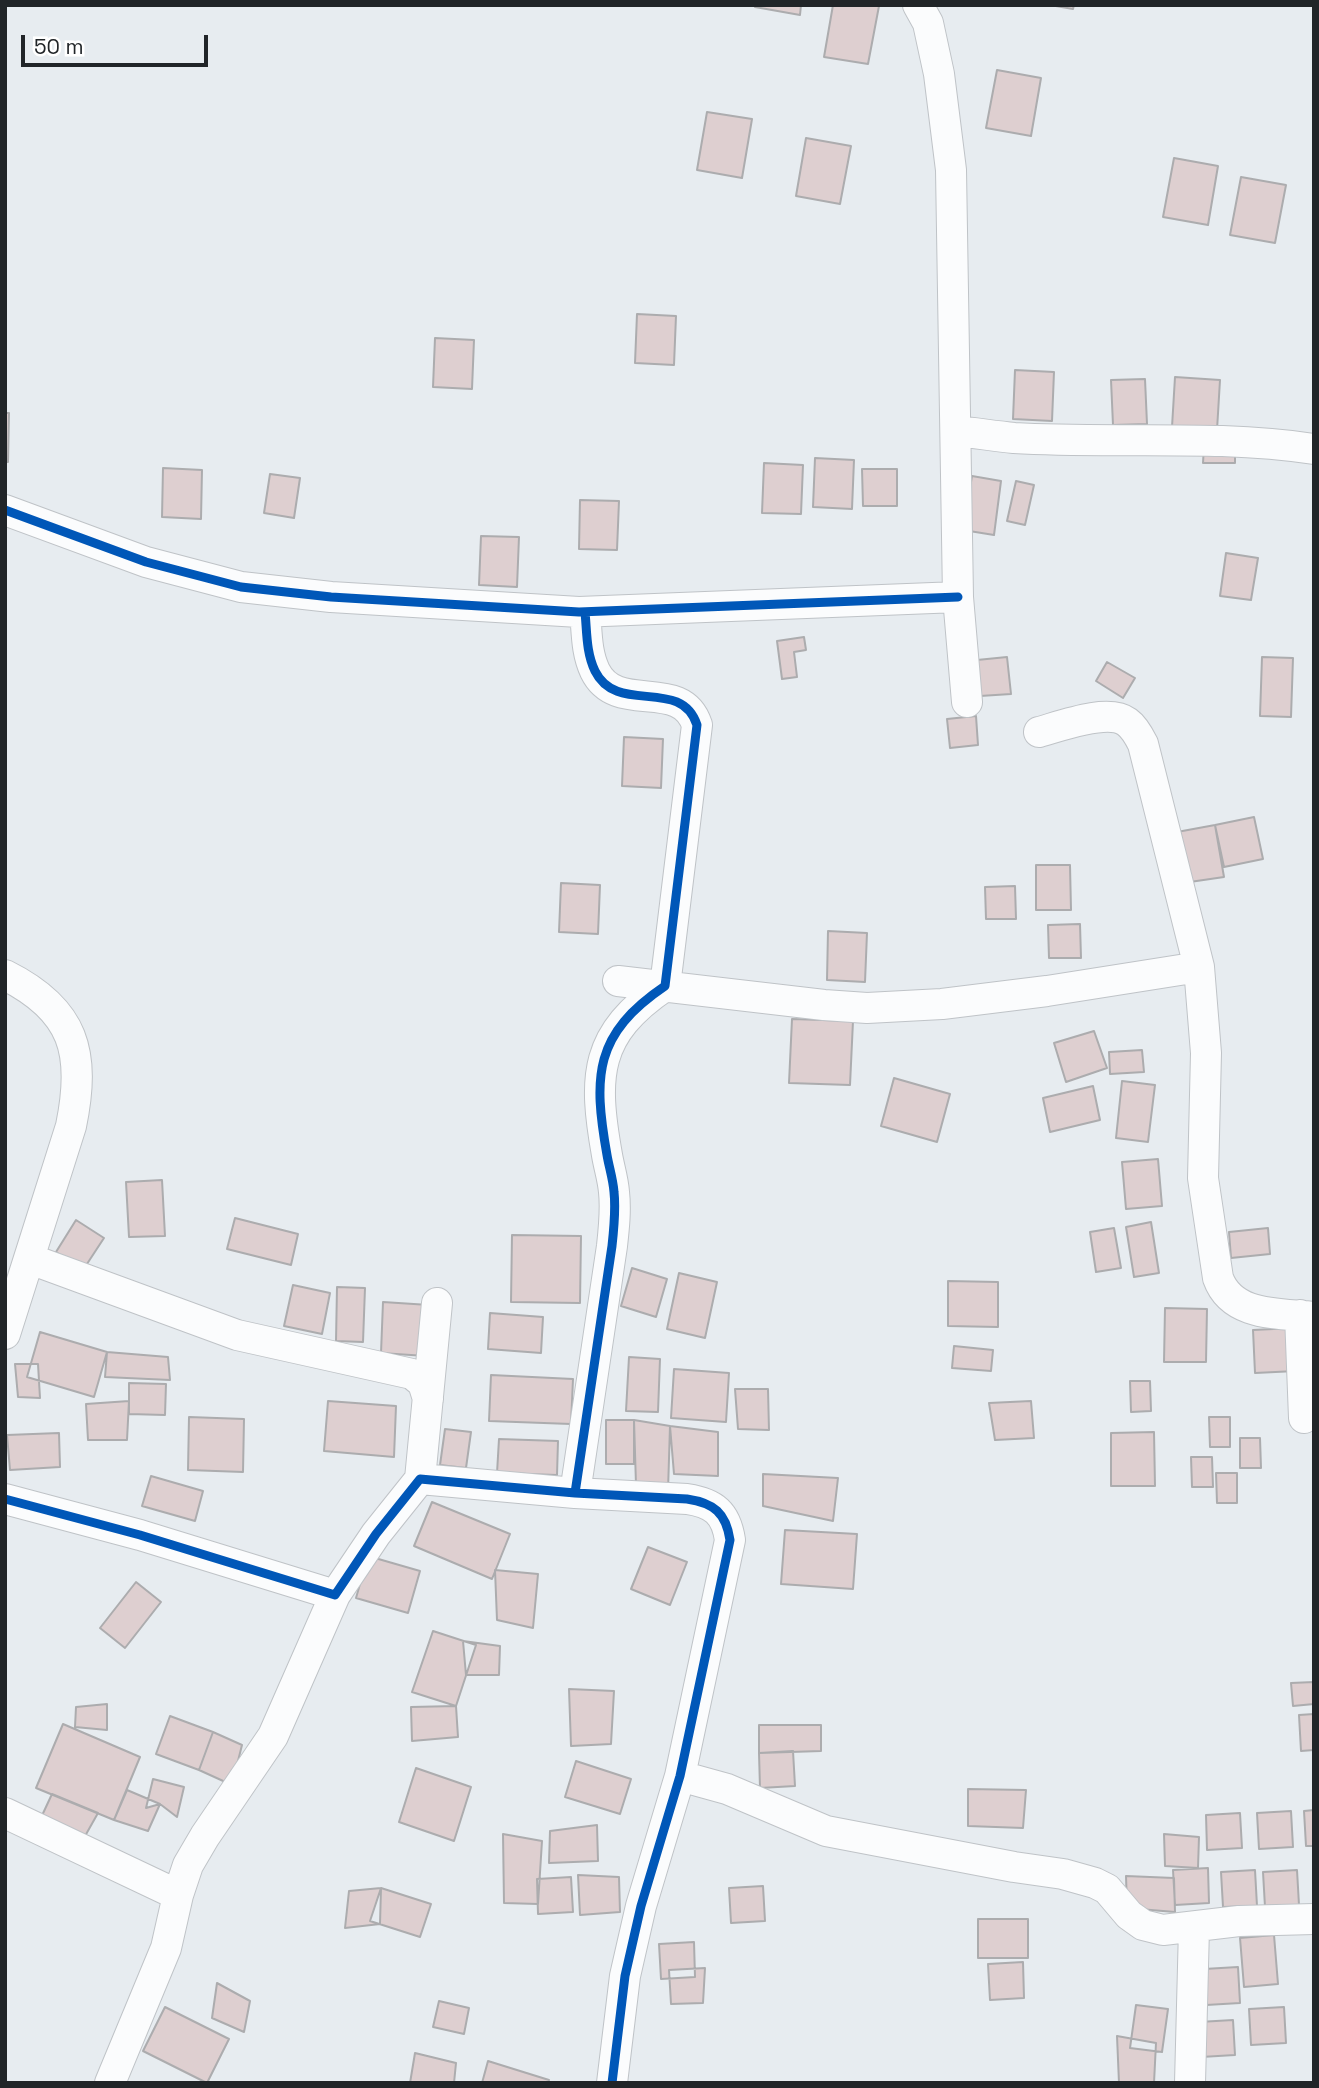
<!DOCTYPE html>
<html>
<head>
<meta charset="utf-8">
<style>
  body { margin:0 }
  #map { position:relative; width:1319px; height:2088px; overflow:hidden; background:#e7ecf0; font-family:"Space Grotesk",sans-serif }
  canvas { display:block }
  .frame { position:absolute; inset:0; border:7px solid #212528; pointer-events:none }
  .scale { position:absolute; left:21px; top:35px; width:187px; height:32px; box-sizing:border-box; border:4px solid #212528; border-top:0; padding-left:9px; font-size:21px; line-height:24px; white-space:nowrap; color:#212528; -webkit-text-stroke:5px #fff; paint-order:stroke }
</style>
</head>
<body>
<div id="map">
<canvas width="1319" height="2088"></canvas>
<div class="frame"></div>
<div class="scale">50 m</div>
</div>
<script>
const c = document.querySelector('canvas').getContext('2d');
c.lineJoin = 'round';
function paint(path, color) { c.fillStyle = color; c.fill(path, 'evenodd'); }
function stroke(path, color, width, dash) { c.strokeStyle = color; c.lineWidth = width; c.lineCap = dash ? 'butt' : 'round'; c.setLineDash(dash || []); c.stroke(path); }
const building = new Path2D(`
  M755 5H801L800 15 755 7Z
  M833 5 879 6 868 64 824 57Z
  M1050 5H1074L1073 9Z
  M997 70 1041 78 1031 136 986 128Z
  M707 112 752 119 742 178 697 170Z
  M806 138 851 146 840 204 796 196Z
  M1174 158 1218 166 1208 225 1163 217Z
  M1241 177 1286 185 1275 243 1230 235Z
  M637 314 676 316 674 365 635 363Z
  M435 338 474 340 472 389 433 387Z
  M1015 370 1054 372 1052 421 1013 419Z
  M1175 377 1220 380 1217 430 1172 427Z
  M1145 379 1147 424 1113 425 1111 380Z
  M5 413H9L8 462H5Z
  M1204 446H1235V463H1203Z
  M815 458 854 460 852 509 813 507Z
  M764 463 803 465 801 514 762 513Z
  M163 468 202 470 201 519 162 517Z
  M862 469H897V506H863Z
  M270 474 300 478 294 518 264 513Z
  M972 476 1001 481 994 535 963 530Z
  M1016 481 1034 485 1025 525 1007 521Z
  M580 500 619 501 617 550 579 549Z
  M481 536 519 537 517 587 479 585Z
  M1226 553 1258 558 1251 600 1220 596Z
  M804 637 806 650 794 652 797 677 782 679 777 641Z
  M1007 657 1011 694 980 696 977 660Z
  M1262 657 1293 658 1291 717 1260 716Z
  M1107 662 1135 678 1123 698 1096 681Z
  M976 716 978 745 950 748 947 719Z
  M624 737 663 739 661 788 622 786Z
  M1254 817 1263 859 1224 867 1215 825Z
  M1215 825 1224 877 1183 883 1177 832Z
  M1036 865H1070L1071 910H1036Z
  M561 883 600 885 598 934 559 932Z
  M1015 886 1016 919H986L985 887Z
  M1080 924 1081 958H1049L1048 925Z
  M828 931 867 933 865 982 827 980Z
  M792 1019 853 1021 850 1085 789 1083Z
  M1094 1031 1107 1068 1066 1082 1054 1043Z
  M1142 1050 1144 1072 1110 1074 1109 1052Z
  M894 1078 950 1094 937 1142 881 1126Z
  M1122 1081 1155 1085 1148 1142 1116 1138Z
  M1093 1086 1100 1120 1050 1132 1043 1098Z
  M1158 1159 1162 1206 1126 1209 1122 1162Z
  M162 1180 165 1236 129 1237 126 1182Z
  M235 1218 298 1234 291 1265 227 1249Z
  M76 1220 104 1238 83 1270 56 1252Z
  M1151 1222 1159 1273 1134 1277 1126 1227Z
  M1114 1228 1121 1268 1096 1272 1090 1232Z
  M1268 1228 1270 1254 1231 1258 1229 1232Z
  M512 1235 581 1236 580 1303 511 1302Z
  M632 1268 667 1279 656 1317 621 1306Z
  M679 1273 717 1282 705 1338 667 1329Z
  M948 1281 998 1282V1327L948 1326Z
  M293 1285 330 1293 322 1334 284 1326Z
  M337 1287 365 1288 363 1342 336 1341Z
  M383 1302 429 1305 426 1356 381 1353Z
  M1165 1308 1207 1309 1206 1362H1164Z
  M490 1313 543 1317 541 1353 488 1349Z
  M1294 1328 1296 1371 1255 1373 1253 1330Z
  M40 1332 107 1352 94 1397 27 1377Z
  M954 1346 993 1350 991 1371 952 1368Z
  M107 1352 168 1357 170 1380 105 1377Z
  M629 1357 660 1359 658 1412 626 1411Z
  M15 1364H38L40 1398 18 1397Z
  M674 1369 729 1373 726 1422 671 1418Z
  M491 1375 573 1379 571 1424 489 1421Z
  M1130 1381H1150L1151 1411 1131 1412Z
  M129 1383 166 1384 165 1415 129 1414Z
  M735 1389H768L769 1430 738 1429Z
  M129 1401 127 1440H88L86 1404Z
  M328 1401 396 1406 394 1457 324 1451Z
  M1031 1401 1034 1438 995 1440 989 1403Z
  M189 1417 244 1419 243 1472 188 1470Z
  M1209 1417H1230V1447H1210Z
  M606 1420H634V1464H606Z
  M634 1420 670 1426 668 1491 636 1485Z
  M670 1426 718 1432V1476L674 1474Z
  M445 1429 471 1432 466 1468 440 1465Z
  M1154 1432 1155 1486H1111V1433Z
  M59 1433 60 1467 10 1470 7 1435Z
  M1240 1438H1260L1261 1468H1240Z
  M499 1439 558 1441 557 1475 497 1473Z
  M1191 1457H1212L1213 1487H1192Z
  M1216 1473H1237V1503H1217Z
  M763 1474 838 1478 833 1521 763 1506Z
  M151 1476 203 1491 195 1521 142 1506Z
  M432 1502 510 1534 492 1579 414 1546Z
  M785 1530 857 1534 853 1589 781 1584Z
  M648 1547 687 1562 670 1605 631 1589Z
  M368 1556 420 1571 408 1613 356 1598Z
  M495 1570 538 1574 533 1628 497 1620Z
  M136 1582 161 1602 125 1648 100 1628Z
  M433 1631 476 1645 456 1706 412 1692Z
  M463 1641 500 1646 499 1675H466Z
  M1314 1682V1704L1293 1706 1291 1683Z
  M569 1689 614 1691 611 1744 571 1746Z
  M107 1704V1730L75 1727 76 1707Z
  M456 1706 458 1737 412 1741 411 1707Z
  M1314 1714V1750L1301 1751 1299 1715Z
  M170 1716 213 1732 199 1770 156 1754Z
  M63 1724 140 1757 114 1820 36 1788Z
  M759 1725H821V1751L759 1753Z
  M213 1732 242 1745 232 1785 199 1770Z
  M793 1751 795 1786 760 1788 759 1753Z
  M576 1761 631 1779 620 1814 565 1797Z
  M416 1768 471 1787 454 1841 399 1822Z
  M153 1779 184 1787 177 1817 160 1804 146 1808Z
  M968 1789 1026 1790 1023 1828 968 1826Z
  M127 1790 160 1804 148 1831 114 1820Z
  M52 1794 98 1813 80 1845 39 1822Z
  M1314 1810V1846H1306L1304 1811Z
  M1291 1811 1293 1847 1259 1849 1257 1813Z
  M1240 1813 1242 1848 1207 1850 1206 1815Z
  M597 1825 598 1861 549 1863 550 1831Z
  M503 1834 542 1841 538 1904 504 1903Z
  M1164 1834 1199 1837 1198 1868 1165 1866Z
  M1208 1868 1209 1903 1175 1905 1173 1870Z
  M1255 1870 1257 1906 1223 1907 1221 1872Z
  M1297 1870 1299 1905 1265 1907 1263 1872Z
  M578 1875 619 1877 620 1912 580 1915Z
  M1126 1876 1174 1878 1175 1912 1127 1908Z
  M571 1877 573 1912 538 1914 537 1879Z
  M763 1886 765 1921 731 1923 729 1888Z
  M381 1888 431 1904 420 1937 370 1921Z
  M381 1888 380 1924 345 1928 349 1891Z
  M978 1919H1028V1958H978Z
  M1274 1935 1278 1984 1244 1987 1240 1938Z
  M694 1942 695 1977 661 1979 659 1944Z
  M1023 1962 1024 1998 990 2000 988 1964Z
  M1238 1967 1240 2003 1206 2005 1204 1969Z
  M705 1968 703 2003 671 2004 669 1970Z
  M217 1983 250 2001 244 2032 212 2018Z
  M439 2001 469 2008 464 2034 433 2027Z
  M1136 2005 1168 2009 1162 2052 1130 2048Z
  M165 2007 229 2039 207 2083 143 2051Z
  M1284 2007 1286 2043 1251 2045 1249 2009Z
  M1233 2020 1235 2055 1201 2057 1199 2022Z
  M1117 2036 1156 2043 1154 2083H1119Z
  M415 2053 456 2063 454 2083H410Z
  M488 2061 549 2080 548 2083H482Z`);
paint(building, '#decfd0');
stroke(building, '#acacae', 2);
const minor = new Path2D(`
  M918 5 928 23 939 74 951 170 958 597 967 702
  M956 431C975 433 995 436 1014 438 1114 444 1214 434 1314 449
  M5 510 146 562 241 587 331 597 579 612 958 597
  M1039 732C1061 726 1108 708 1127 722 1134 727 1139 736 1143 744L1199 967 1206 1053 1203 1178 1218 1278C1232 1317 1279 1313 1314 1317
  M5 975C75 1010 86 1053 71 1126L5 1334
  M618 981 824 1005 867 1008 942 1004 1047 991 1199 967
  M30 1259 237 1335 412 1374 423 1383 428 1399
  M1300 1315 1304 1418
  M420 1479 437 1303
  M575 1493 612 1246C614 1228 616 1210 614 1192 613 1179 609 1167 607 1155 593 1076 594 1034 665 986L697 725C681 676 617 716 595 671 586 652 587 632 585 612
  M5 1499 140 1535 335 1595 376 1534 420 1479 575 1493 687 1499C714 1503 726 1513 730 1540L680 1776 641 1906 625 1976 612 2083
  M680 1776 727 1789 826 1831 1014 1867 1063 1874 1095 1883 1107 1889 1129 1915 1143 1925 1163 1930 1239 1921 1314 1919
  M5 1813 178 1895 166 1948 110 2083
  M178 1895 188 1865 205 1836 273 1736 335 1595
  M1190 2083 1194 1928`);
stroke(minor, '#bfc3c7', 32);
stroke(minor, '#fbfcfd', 30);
stroke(new Path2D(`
  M5 510 146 562 241 587 331 597 579 612 958 597
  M575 1493 612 1246C614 1228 616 1210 614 1192 613 1179 609 1167 607 1155 593 1076 594 1034 665 986L697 725C681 676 617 716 595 671 586 652 587 632 585 612
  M5 1499 140 1535 335 1595 376 1534 420 1479 575 1493 687 1499C714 1503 726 1513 730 1540L680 1776 641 1906 625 1976 612 2083`), '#0057b8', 9);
</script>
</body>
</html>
